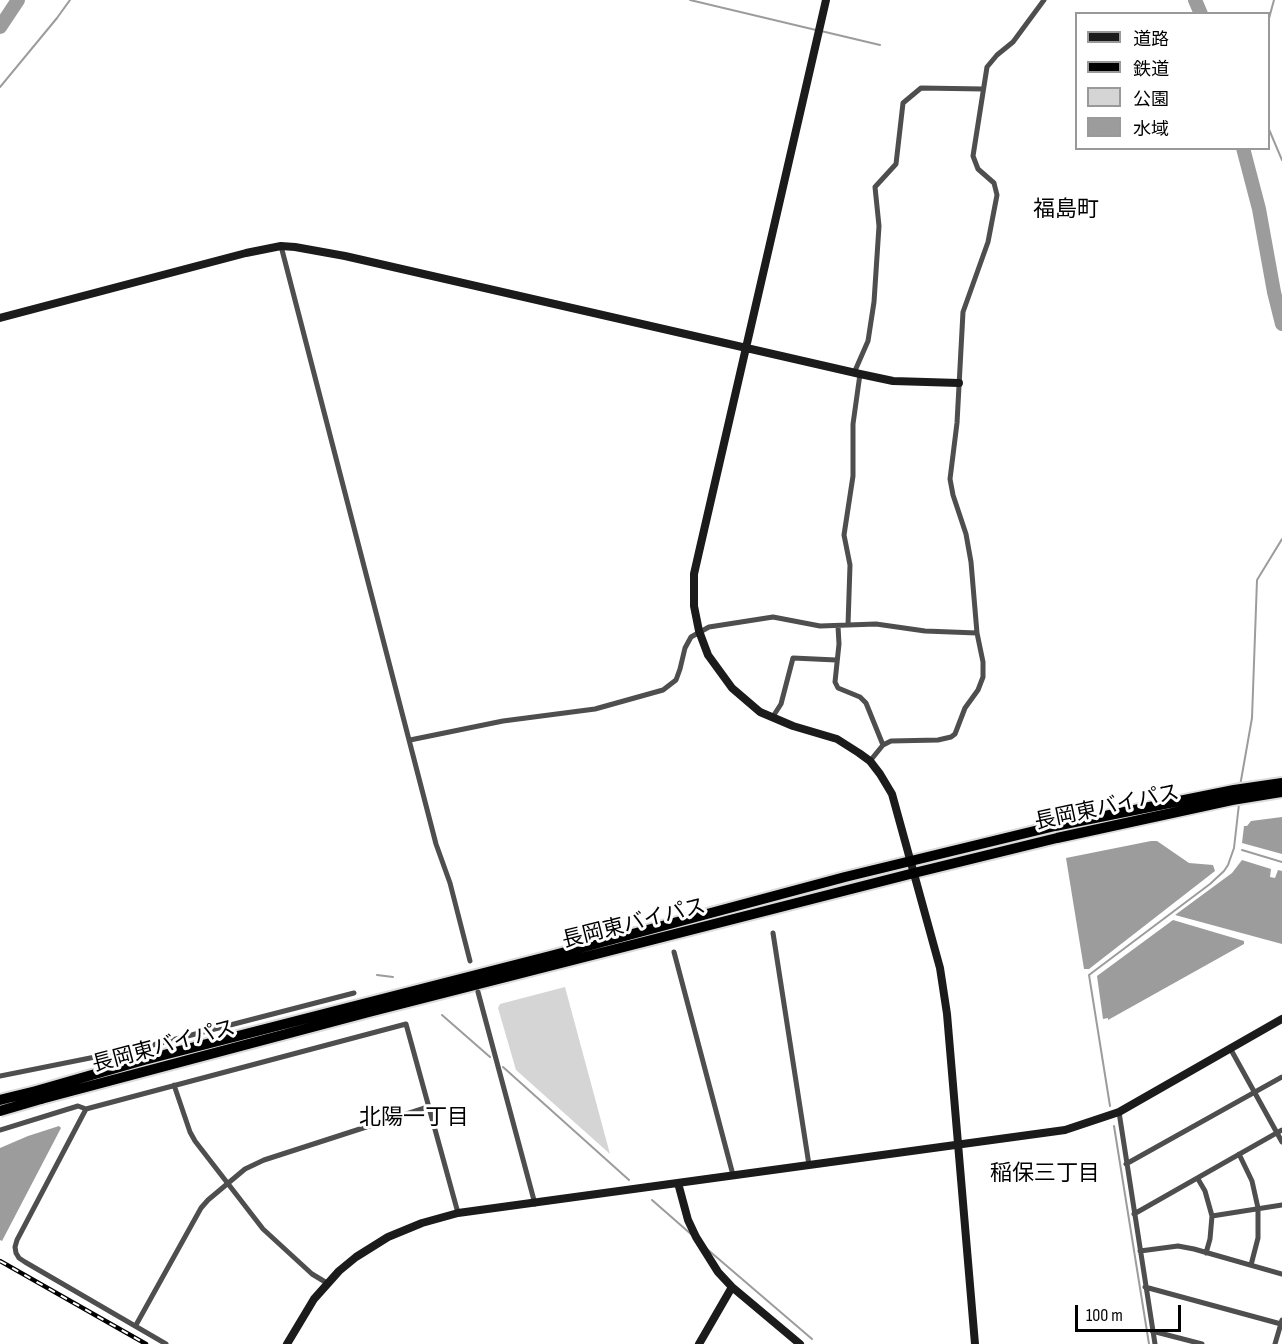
<!DOCTYPE html>
<html>
<head>
<meta charset="utf-8">
<style>
	body { margin:0 }
	#map { position:relative; width:1282px; height:1344px; overflow:hidden; background:#fff; font-family:"Sofia Sans Condensed","Noto Sans JP",sans-serif }
	canvas { display:block }
	.legend { position:absolute; left:1075px; top:12px; width:195px; height:138px; box-sizing:border-box; background:#fff; border:2px solid #999; margin:0; padding:8px 10px; list-style:none; font-size:18px; color:#000 }
	.legend li { display:flex; align-items:center; gap:12px; height:30px }
	.legend b { width:30px; border:2px solid #999 }
	.scale { position:absolute; left:1075px; top:1305px; width:106px; height:27px; box-sizing:border-box; border:3px solid #000; border-top:0; padding-left:8px; font-size:18px; line-height:21px; white-space:nowrap; color:#000; -webkit-text-stroke:4px #fff; paint-order:stroke }
</style>
</head>
<body>
<div id="map">
<canvas width="1282" height="1344"></canvas>
<ul class="legend">
<li><b style="height:8px;background:#1b1b1b"></b>道路</li>
<li><b style="height:8px;background:#000"></b>鉄道</li>
<li><b style="height:16px;background:#d5d5d5"></b>公園</li>
<li><b style="height:16px;background:#9c9c9c"></b>水域</li>
</ul>
<div class="scale">100 m</div>
</div>
<script>
const ctx = document.querySelector('canvas').getContext('2d');
ctx.lineJoin = 'round';
function fill(path, color) {
  ctx.fillStyle = color;
  ctx.fill(path, 'evenodd');
}
function toPath(rows) {
  const path = new Path2D();
  for (const r of rows) {
    path.moveTo(r[0], r[1]);
    for (let i = 2; i < r.length; i += 2) path.lineTo(r[i], r[i + 1]);
  }
  return path;
}
function trace(path, color, width, dash) {
  ctx.strokeStyle = color;
  ctx.lineWidth = width;
  ctx.lineCap = dash ? 'butt' : 'round';
  ctx.setLineDash(dash || []);
  ctx.stroke(path);
}
function write(font, color, halo, rows, align = 'center') {
  ctx.font = font + ' "Sofia Sans Condensed","Noto Sans JP",sans-serif';
  ctx.lineWidth = 6;
  ctx.setLineDash([]);
  ctx.textBaseline = 'middle';
  ctx.strokeStyle = halo;
  ctx.fillStyle = color;
  for (const [text, x, y, turn = 0] of rows) {
    ctx.save();
    ctx.translate(x, y);
    ctx.rotate((+turn || 0) * Math.PI / 180);
    ctx.textAlign = isNaN(turn) ? turn : align;
    if (halo) ctx.strokeText(text, 0, 0);
    ctx.fillText(text, 0, 0);
    ctx.restore();
  }
}
fill(toPath([
	[565,987,610,1154,516,1070,498,1008,500,1004]
]), '#d5d5d5');
fill(toPath([
	[1282,817,1282,854,1242,843,1244,826,1247,826,1251,821],
	[1151,841,1157,841,1189,863,1213,865,1215,871,1089,969,1084,969,1066,858],
	[1242,860,1271,869,1270,877,1275,878,1278,870,1282,871,1282,944,1175,915,1232,873],
	[1173,920,1244,941,1244,944,1108,1020,1108,1018,1103,1019,1097,976],
	[59,1126,61,1128,2,1241,0,1240,0,1148,28,1136]
]), '#9c9c9c');
trace(toPath([
	[690,0,816,30],
	[1268,22,1274,0],
	[821,31,880,45],
	[0,87,57,18,70,0],
	[1268,127,1282,160],
	[1240,786,1252,718,1257,580,1282,539],
	[1242,850,1282,862],
	[377,975,393,977],
	[442,1015,490,1057],
	[503,1067,629,1180],
	[1110,1106,1089,975,1210,884,1224,871,1228,865,1234,848,1239,804],
	[1114,1126,1149,1344],
	[652,1200,692,1235],
	[707,1249,812,1339]
]), '#9c9c9c', 2);
trace(toPath([
	[1195,0,1201,14],
	[0,27,18,0],
	[1243,148,1259,209,1274,292,1282,324]
]), '#9c9c9c', 14);
const highway = toPath([
	[36,1091,144,1060,554,955,845,877,1055,826,1234,790,1282,783],
	[41,1099,369,1012,914,873,1057,838,1232,800,1282,792]
]);
trace(highway, '#dbdbdb', 14);
trace(toPath([
	[281,246,436,844,450,883,470,961],
	[854,373,868,341,874,302,879,226,875,187,896,164,903,103,921,88,983,89],
	[848,625,850,565,844,535,853,476,853,424,860,374],
	[838,626,839,644,835,682,838,688,860,697,866,703,883,745],
	[772,718,781,704,793,658,836,660],
	[410,740,503,721,595,709,663,690,676,680,680,669,685,648,691,637,709,627,773,617,820,626,876,624,925,631,977,633],
	[870,761,883,745,891,741,938,740,951,737,955,734,965,708,978,690,983,677,983,662,977,633,971,562,966,534,953,495,950,479,957,423,963,312,988,242,997,195,994,183,978,169,973,156,987,67,997,55,1013,42,1044,0],
	[773,933,809,1165],
	[674,952,733,1175],
	[478,992,535,1204],
	[1230,1048,1282,1142],
	[0,1076,145,1047,354,993],
	[174,1085,190,1132,195,1141,263,1229,312,1274,327,1283],
	[86,1109,17,1240,15,1247,16,1253,19,1258,25,1262,166,1344],
	[1119,1112,1155,1344],
	[0,1130,78,1106,86,1109,406,1024,458,1213],
	[1239,1154,1252,1181,1258,1208,1258,1238,1251,1265],
	[1126,1164,1282,1077],
	[1198,1179,1205,1191,1212,1216,1210,1239,1206,1253],
	[1134,1214,1282,1130],
	[1212,1216,1282,1205],
	[1140,1251,1178,1246,1194,1249,1282,1274],
	[1145,1287,1281,1324],
	[136,1325,201,1208,208,1200,245,1169,264,1160,428,1107],
	[1152,1331,1202,1344],
	[1275,1344,1282,1320]
]), '#4e4e4e', 5);
trace(toPath([
	[826,0,699,552,694,574,694,606,699,631,708,655,732,688,760,712,793,726,837,739,859,753,870,761,880,774,892,794,940,968,947,1014,975,1344],
	[0,318,246,253,281,246,295,247,345,256,860,374,893,381,959,383],
	[678,1183,688,1220,696,1237,718,1272,732,1287,800,1344],
	[287,1344,314,1299,339,1271,356,1257,388,1237,422,1223,458,1213,1065,1130,1119,1112,1282,1019],
	[699,1344,732,1287]
]), '#1b1b1b', 8);
trace(highway, '#000', 10);
const rail = toPath([
	[0,1261,146,1344]
]);
trace(rail, '#000', 4.5);
trace(rail, '#fff', 2, [7]);
const highwayBridge = toPath([
	[0,1100,36,1091],
	[0,1111,41,1099]
]);
trace(highwayBridge, '#dbdbdb', 14, []);
trace(highwayBridge, '#000', 10);
write('21px', '#000', '#fff', [
	["長岡東バイパス",1107,808,-12],
	["長岡東バイパス",634,924,-14],
	["長岡東バイパス",164,1047,-15]
]);
write('22px', '#000', '#fff', [
	["福島町",1066,210],
	["北陽一丁目",414,1118],
	["稲保三丁目",1045,1174]
]);
</script>
</body>
</html>
